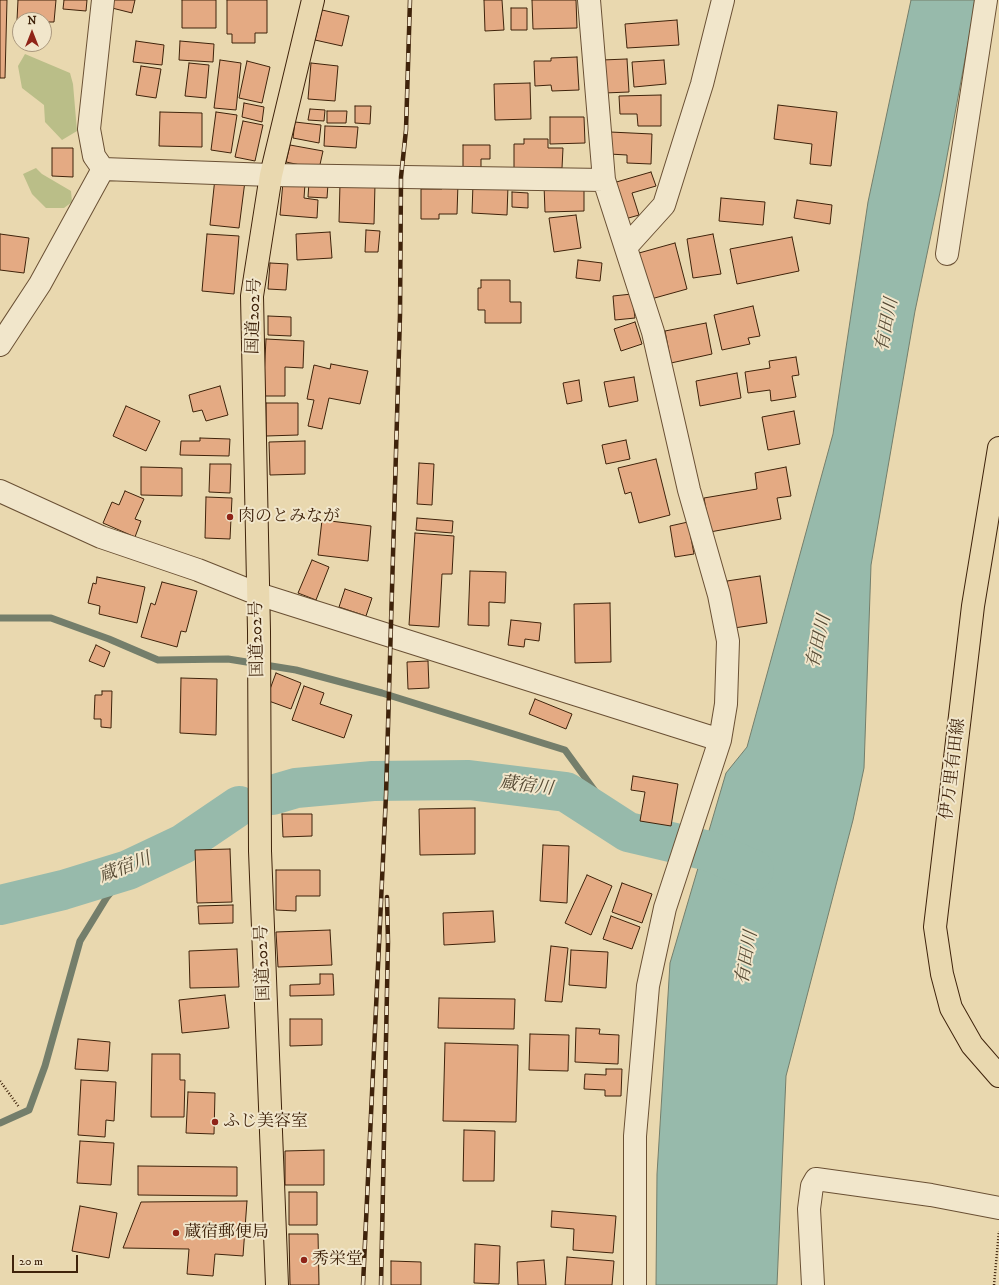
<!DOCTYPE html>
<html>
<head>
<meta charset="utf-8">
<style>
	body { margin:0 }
	#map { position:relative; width:999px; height:1285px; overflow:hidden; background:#e9d8af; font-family:"IM FELL DW Pica",serif }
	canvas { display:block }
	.north { position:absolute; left:12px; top:12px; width:40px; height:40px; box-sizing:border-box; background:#f1e6cb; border:1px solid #aa987e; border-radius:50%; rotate:0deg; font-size:11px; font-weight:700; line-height:16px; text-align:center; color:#3f230b }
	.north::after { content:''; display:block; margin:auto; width:14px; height:18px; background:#8f2418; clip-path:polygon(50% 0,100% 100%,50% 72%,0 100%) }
	.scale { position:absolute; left:12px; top:1255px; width:66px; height:18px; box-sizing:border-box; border:2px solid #3f230b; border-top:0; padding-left:5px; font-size:12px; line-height:14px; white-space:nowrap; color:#3f230b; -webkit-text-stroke:3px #f1e6cb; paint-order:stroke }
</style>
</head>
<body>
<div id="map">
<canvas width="999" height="1285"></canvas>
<div class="north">N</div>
<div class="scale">20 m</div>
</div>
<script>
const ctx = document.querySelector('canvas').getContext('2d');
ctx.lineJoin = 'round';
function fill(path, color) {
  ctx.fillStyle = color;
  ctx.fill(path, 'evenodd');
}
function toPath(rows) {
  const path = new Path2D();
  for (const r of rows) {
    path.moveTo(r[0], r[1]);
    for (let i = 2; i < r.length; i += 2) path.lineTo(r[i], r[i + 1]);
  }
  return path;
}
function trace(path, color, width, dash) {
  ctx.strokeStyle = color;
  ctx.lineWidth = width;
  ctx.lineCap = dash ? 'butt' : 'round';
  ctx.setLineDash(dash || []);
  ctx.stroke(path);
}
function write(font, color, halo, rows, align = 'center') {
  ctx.font = font + ' "IM FELL DW Pica","Noto Serif JP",serif';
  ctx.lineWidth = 4;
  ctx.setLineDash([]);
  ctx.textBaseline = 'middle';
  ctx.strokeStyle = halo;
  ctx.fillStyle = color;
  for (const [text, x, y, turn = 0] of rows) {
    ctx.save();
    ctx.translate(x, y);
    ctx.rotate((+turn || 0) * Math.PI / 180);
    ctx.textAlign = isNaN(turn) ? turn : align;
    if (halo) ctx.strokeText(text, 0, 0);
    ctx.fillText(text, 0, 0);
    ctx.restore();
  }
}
fill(toPath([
	[25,54,70,73,73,84,77,131,62,140,45,122,44,105,22,88,18,66],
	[36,168,42,174,71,191,72,202,64,208,46,208,32,194,23,174]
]), '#babe88');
const water = toPath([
	[911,0,976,0,943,178,915,311,871,565,864,768,853,820,786,1076,777,1285,656,1285,657,1174,670,963,726,773,747,747,833,434,868,202,911,0]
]);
fill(water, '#97baab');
trace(water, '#747e6b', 1);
trace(toPath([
	[0,618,51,618,109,639,158,660,228,659,296,670,382,693,565,750,619,824,707,845,713,841],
	[0,1123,29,1110,45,1066,80,941,107,897,128,870]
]), '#747e6b', 7);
trace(toPath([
	[272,795,296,788,373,781,469,780,566,792,628,832,709,851,754,870],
	[0,905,63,890,128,870,183,844,239,806]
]), '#97baab', 40);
const building = toPath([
	[0,0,7,0,5,78,0,78,0,0],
	[18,0,56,0,54,22,44,22,44,20,17,20,18,0],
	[64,0,87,0,86,11,63,9,64,0],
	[114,0,135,0,132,13,112,8,114,0],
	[182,0,216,0,216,28,182,28,182,0],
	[227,0,267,0,267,33,255,33,255,43,232,43,232,34,227,34,227,0],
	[484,0,502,0,504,30,485,31,484,0],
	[532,0,576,0,577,28,533,29,532,0],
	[511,8,527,8,527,30,511,30,511,8],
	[322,10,349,16,342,46,315,40,322,10],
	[677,20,679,45,627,48,625,24,677,20],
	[136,41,164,45,162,65,133,62,136,41],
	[180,41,214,44,213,62,179,60,180,41],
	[577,57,579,90,552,91,551,85,535,86,534,61,551,61,551,58,577,57],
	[627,59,629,92,604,93,602,60,627,59],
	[220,60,241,63,236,110,214,108,220,60],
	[664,60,666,84,634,87,632,62,664,60],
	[247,61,270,67,262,103,239,98,247,61],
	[189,63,209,65,206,98,185,96,189,63],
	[311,63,338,66,335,101,308,99,311,63],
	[141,66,161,69,156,98,136,95,141,66],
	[530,83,531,119,495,120,494,84,530,83],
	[661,95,661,126,638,126,637,114,620,114,619,96,661,95],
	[244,103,264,107,262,122,242,117,244,103],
	[778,105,837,112,831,166,810,164,812,144,774,139,778,105],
	[355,106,371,106,370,124,355,123,355,106],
	[310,109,325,110,324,121,308,120,310,109],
	[327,111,347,111,346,123,327,123,327,111],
	[160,112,202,113,202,147,159,146,160,112],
	[216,112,237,115,231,153,211,150,216,112],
	[550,117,584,117,585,143,550,144,550,117],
	[243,121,263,125,255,161,235,157,243,121],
	[295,122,321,125,319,143,293,138,295,122],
	[325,126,358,127,356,148,324,146,325,126],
	[610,132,652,134,651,164,627,163,627,155,609,154,610,132],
	[524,139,548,139,548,148,563,148,562,168,514,168,514,144,524,144,524,139],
	[290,145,323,151,319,169,286,162,290,145],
	[463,145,490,145,490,159,481,159,481,170,463,170,463,145],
	[52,148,73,148,73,177,52,176,52,148],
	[651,172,656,186,632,193,639,215,625,219,613,183,651,172],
	[215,178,245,181,239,228,210,225,215,178],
	[283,182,305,184,304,198,318,200,317,218,280,215,283,182],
	[309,182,328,184,327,198,308,197,309,182],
	[442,183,458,183,457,214,439,214,439,219,421,219,421,189,442,189,442,183],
	[340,184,375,184,374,224,339,222,340,184],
	[473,184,508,186,507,215,472,213,473,184],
	[584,184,584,211,545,212,544,185,584,184],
	[512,192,528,193,528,208,512,207,512,192],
	[721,198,765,202,763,225,719,221,721,198],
	[797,200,832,205,830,224,794,218,797,200],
	[576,215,581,248,554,252,549,218,576,215],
	[366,230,380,231,378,252,365,252,366,230],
	[330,232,332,258,297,260,296,234,330,232],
	[0,234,29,238,24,273,0,270,0,234],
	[207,234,239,236,234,294,202,291,207,234],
	[713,234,721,274,693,278,687,239,713,234],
	[792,237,799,271,737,284,730,249,792,237],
	[675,243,687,289,651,299,639,253,675,243],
	[578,260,602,263,600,281,576,278,578,260],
	[270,263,288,264,286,290,268,289,270,263],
	[481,280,510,280,510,302,521,302,521,323,485,323,485,310,478,310,478,288,481,288,481,280],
	[632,294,635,318,615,320,613,296,632,294],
	[753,306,760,336,748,338,750,344,722,350,714,315,753,306],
	[268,316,291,317,291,336,268,335,268,316],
	[635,322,642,344,621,351,614,329,635,322],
	[706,323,712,354,671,363,665,331,706,323],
	[266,339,304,341,303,368,285,367,285,396,263,396,266,339],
	[796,357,799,375,792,376,796,397,771,401,770,390,748,393,745,372,770,368,769,361,796,357],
	[331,364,368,371,360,404,329,398,322,429,308,426,314,400,307,399,314,365,330,369,331,364],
	[737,373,741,398,700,406,696,381,737,373],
	[634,377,638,401,609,407,604,382,634,377],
	[579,380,582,401,567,404,563,383,579,380],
	[220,386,228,415,206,421,202,410,193,412,189,395,220,386],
	[266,403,298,403,298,435,266,436,266,403],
	[126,406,160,421,146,451,113,436,126,406],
	[794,411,800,444,768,450,762,417,794,411],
	[200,438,230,439,229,456,180,455,181,441,200,441,200,438],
	[626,440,630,459,606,464,602,445,626,440],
	[305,441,305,474,270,475,269,442,305,441],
	[656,459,670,515,639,523,631,492,625,494,618,468,656,459],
	[419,463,434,464,432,505,417,504,419,463],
	[210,464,231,464,230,493,209,492,210,464],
	[141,467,182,468,182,496,141,495,141,467],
	[786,467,791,496,777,498,781,519,710,532,704,498,757,489,755,473,786,467],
	[125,491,144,499,135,519,141,521,135,537,103,523,112,502,119,505,125,491],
	[206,497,232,498,230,539,205,538,206,497],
	[417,518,453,521,452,533,416,530,417,518],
	[322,520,371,526,368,561,318,555,322,520],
	[688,522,694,554,675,557,670,526,688,522],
	[415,533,454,536,452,574,442,574,439,627,409,625,415,533],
	[312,560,329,567,316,600,298,593,312,560],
	[470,571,506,572,505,603,489,602,489,626,468,625,470,571],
	[760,576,767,623,734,628,727,581,760,576],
	[97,577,145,587,137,623,99,614,100,606,88,603,93,583,96,584,97,577],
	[162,582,197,591,186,632,181,631,177,647,141,637,151,603,155,605,162,582],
	[345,589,372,598,366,616,339,607,345,589],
	[610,603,611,662,575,663,574,604,610,603],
	[511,620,541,623,539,641,525,639,524,647,508,645,511,620],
	[96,645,110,652,104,667,89,661,96,645],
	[428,661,429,688,408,689,407,662,428,661],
	[276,673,301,683,291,709,266,700,276,673],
	[181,678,217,679,216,735,180,733,181,678],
	[304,686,324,693,320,704,352,715,344,738,292,720,304,686],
	[102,691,112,691,111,728,101,727,101,719,94,719,95,695,102,695,102,691],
	[535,699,572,714,566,729,529,714,535,699],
	[633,776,678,784,671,826,640,821,645,792,631,790,633,776],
	[475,808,475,854,420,855,419,809,475,808],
	[282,814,312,814,312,836,283,837,282,814],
	[543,845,569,846,567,903,540,901,543,845],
	[230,849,232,902,197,903,195,850,230,849],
	[276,870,320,870,320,896,296,896,296,911,276,910,276,870],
	[587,875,612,886,591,935,565,923,587,875],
	[622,883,652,894,642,923,612,912,622,883],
	[233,905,233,923,199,924,198,906,233,905],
	[493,911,495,942,444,945,443,913,493,911],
	[611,916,640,927,632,949,603,939,611,916],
	[330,930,332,965,278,967,276,932,330,930],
	[551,946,568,948,562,1002,545,1001,551,946],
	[237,949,239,987,190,988,189,951,237,949],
	[571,950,608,952,606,988,569,985,571,950],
	[320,974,333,974,334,995,290,996,290,985,320,984,320,974],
	[225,995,229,1028,182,1033,179,1000,225,995],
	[439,998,515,999,514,1029,438,1028,439,998],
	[290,1019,322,1019,322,1045,290,1046,290,1019],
	[576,1028,600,1029,599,1034,619,1035,618,1064,575,1062,576,1028],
	[530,1034,569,1035,568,1071,529,1070,530,1034],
	[78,1039,110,1042,108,1071,75,1069,78,1039],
	[445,1043,518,1045,516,1122,443,1121,445,1043],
	[152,1054,180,1054,180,1080,185,1080,184,1117,151,1117,152,1054],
	[606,1069,622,1069,621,1096,605,1096,605,1090,584,1089,585,1074,606,1075,606,1069],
	[81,1080,116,1082,114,1121,106,1120,105,1137,78,1135,81,1080],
	[188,1092,215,1093,214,1134,186,1133,188,1092],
	[464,1130,495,1131,494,1181,463,1181,464,1130],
	[80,1141,114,1143,111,1185,77,1183,80,1141],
	[324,1150,324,1185,285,1185,285,1151,324,1150],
	[138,1166,237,1167,237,1196,138,1195,138,1166],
	[289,1192,317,1192,317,1225,289,1225,289,1192],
	[247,1201,243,1256,215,1254,213,1276,187,1274,189,1249,123,1248,141,1202,247,1201],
	[80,1206,117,1213,109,1258,72,1251,80,1206],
	[552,1211,616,1216,613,1253,573,1250,574,1229,551,1227,552,1211],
	[289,1234,318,1234,319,1285,290,1285,289,1234],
	[475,1244,500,1246,499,1284,474,1283,475,1244],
	[567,1257,614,1261,612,1285,565,1285,567,1257],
	[544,1260,546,1285,518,1285,517,1262,544,1260],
	[391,1261,421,1262,421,1285,391,1285,391,1261]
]);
fill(building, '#e4aa83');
trace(building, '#3f230b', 1);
const minor = toPath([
	[103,0,89,129,94,156,103,169],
	[589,0,604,180,653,332,689,490,719,595,728,641,726,704,720,740,665,908,648,986,635,1136,635,1285],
	[626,247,664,205,702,84,723,0],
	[947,254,986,0],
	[0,345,40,284,103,169,271,175,604,180],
	[0,491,101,537,198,570,258,594,720,740],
	[813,1285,809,1209,812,1186,816,1179,931,1195,999,1208]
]);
const major = toPath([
	[999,448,973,606,935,927,942,974,951,1008,972,1045,999,1076]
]);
const highway = toPath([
	[277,1285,260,851,259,631,252,296,271,175,313,0]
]);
trace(minor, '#6a5034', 24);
trace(major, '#3f230b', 24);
trace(highway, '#3f230b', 24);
trace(toPath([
	[0,1081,19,1107],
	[994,1285,999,1231]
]), '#3f230b', 2.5, [1, 2]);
trace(minor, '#f1e6cb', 22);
trace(major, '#e9d8af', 22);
trace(highway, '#e9d8af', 22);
const rail = toPath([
	[363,1285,386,795,400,315,401,177,406,130,410,0],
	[381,1285,388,942,387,897]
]);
trace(rail, '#3f230b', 4.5);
trace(rail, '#f1e6cb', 3, [9]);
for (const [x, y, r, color] of [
	[230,517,4,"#8f2418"],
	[215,1122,4,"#8f2418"],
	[176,1233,4,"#8f2418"],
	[304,1260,4,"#8f2418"]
]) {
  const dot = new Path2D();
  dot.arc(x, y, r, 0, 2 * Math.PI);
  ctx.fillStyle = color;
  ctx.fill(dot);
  trace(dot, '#f1e6cb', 1.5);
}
write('17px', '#3f230b', '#f1e6cb', [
	["国道202号",255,316,-88],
	["国道202号",258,639,-91],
	["伊万里有田線",954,769,-83],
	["国道202号",264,963,-92]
]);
write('17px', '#3f230b', '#f1e6cb', [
	["肉のとみなが",238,517],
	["ふじ美容室",223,1122],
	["蔵宿郵便局",184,1233],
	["秀栄堂",312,1260]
], 'left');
write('italic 18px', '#554933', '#f1e6cb', [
	["有田川",888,325,-79],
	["有田川",820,642,-77],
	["蔵宿川",526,787,7],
	["蔵宿川",125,869,-21],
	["有田川",748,958,-80]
]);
</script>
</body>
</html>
